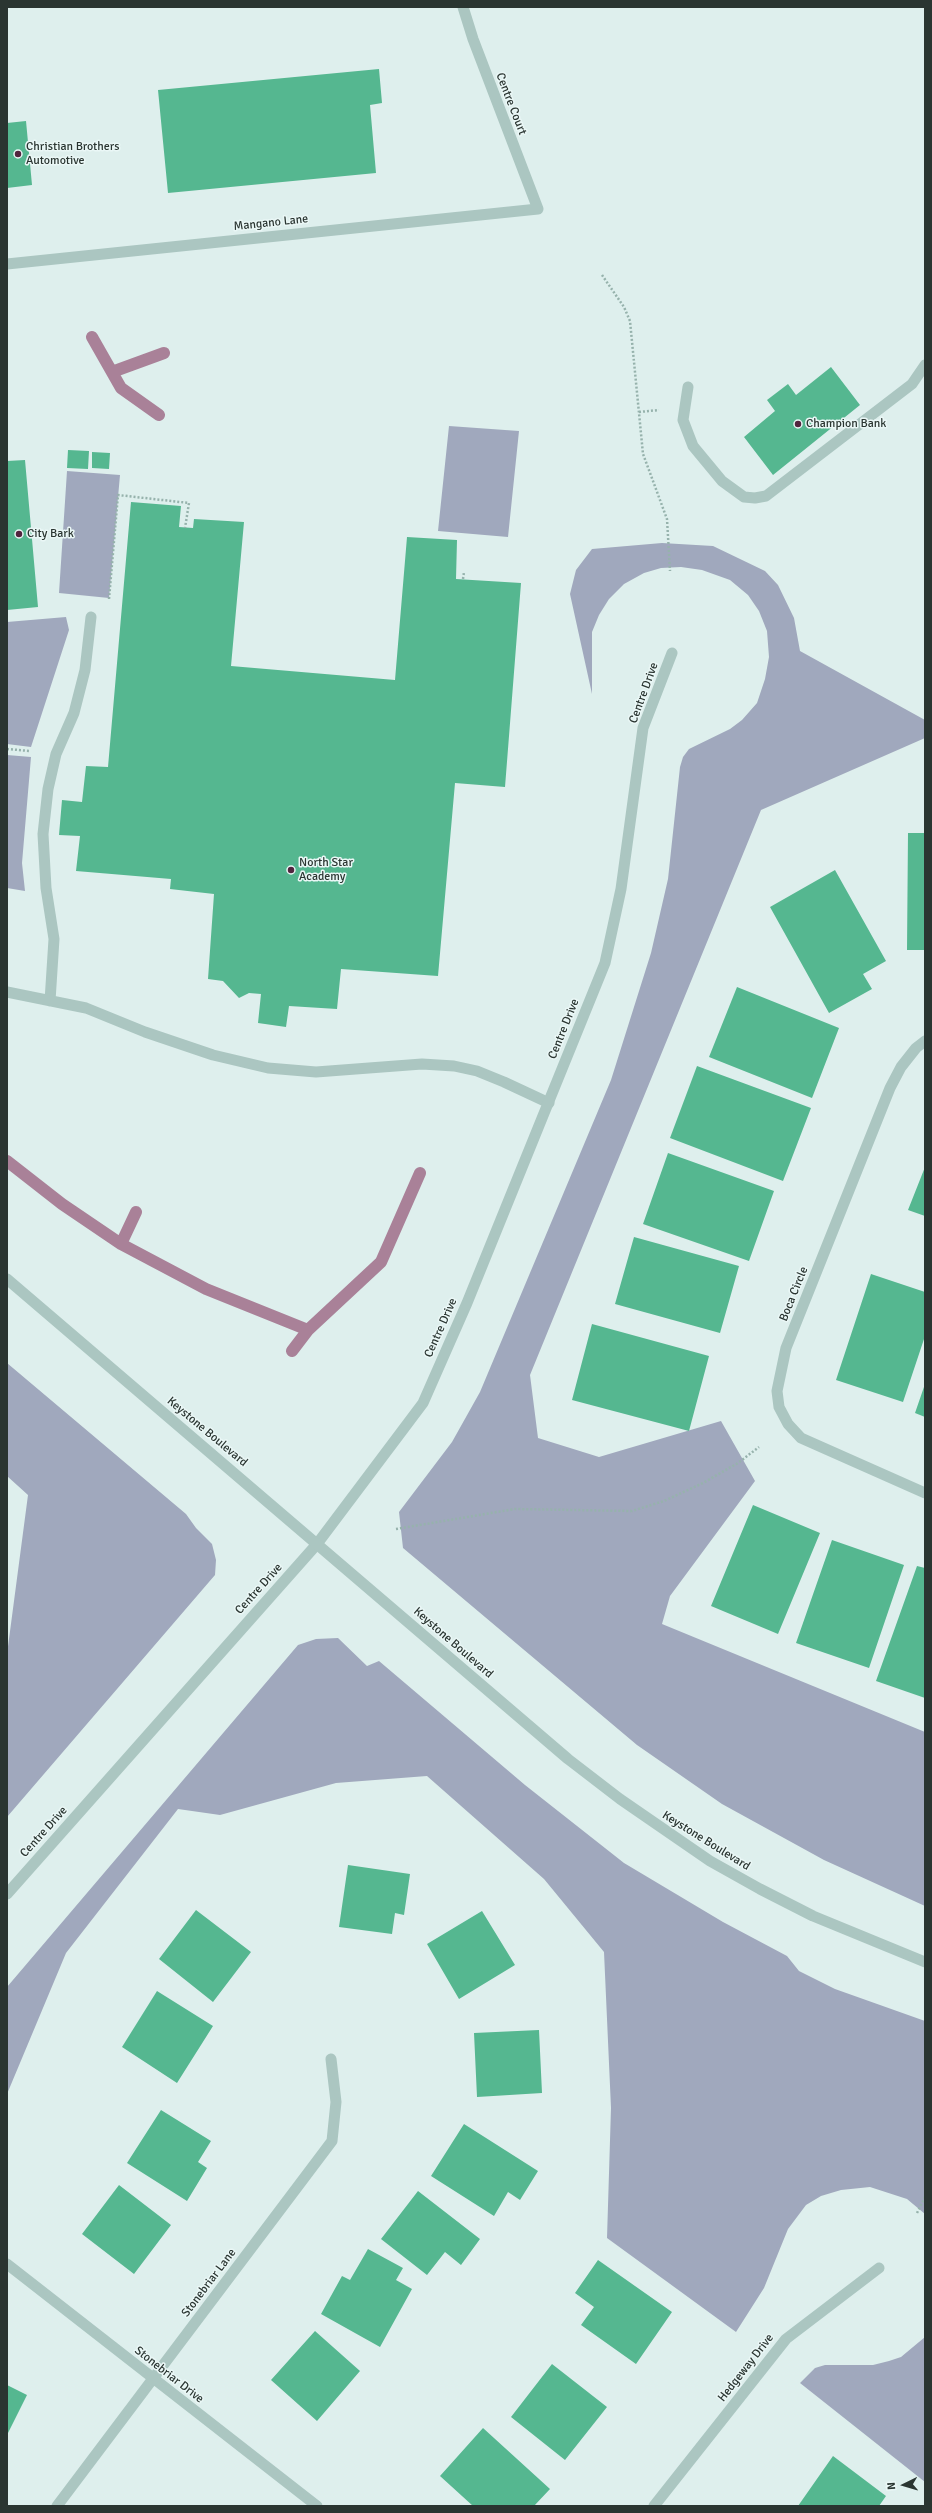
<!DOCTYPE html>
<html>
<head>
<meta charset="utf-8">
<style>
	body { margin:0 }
	#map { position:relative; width:932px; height:2513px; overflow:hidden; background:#deefed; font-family:Signika,sans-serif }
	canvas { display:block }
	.frame { position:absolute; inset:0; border:8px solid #2a3531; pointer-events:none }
	.north { position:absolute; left:884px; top:2465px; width:40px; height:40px; -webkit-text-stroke:3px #eaf7f6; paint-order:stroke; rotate:265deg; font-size:11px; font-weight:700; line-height:16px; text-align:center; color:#2a3531 }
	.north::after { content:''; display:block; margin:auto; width:14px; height:18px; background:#2a3531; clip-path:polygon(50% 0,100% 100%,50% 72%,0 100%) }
</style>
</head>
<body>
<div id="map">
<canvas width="932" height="2513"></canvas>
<div class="frame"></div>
<div class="north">N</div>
</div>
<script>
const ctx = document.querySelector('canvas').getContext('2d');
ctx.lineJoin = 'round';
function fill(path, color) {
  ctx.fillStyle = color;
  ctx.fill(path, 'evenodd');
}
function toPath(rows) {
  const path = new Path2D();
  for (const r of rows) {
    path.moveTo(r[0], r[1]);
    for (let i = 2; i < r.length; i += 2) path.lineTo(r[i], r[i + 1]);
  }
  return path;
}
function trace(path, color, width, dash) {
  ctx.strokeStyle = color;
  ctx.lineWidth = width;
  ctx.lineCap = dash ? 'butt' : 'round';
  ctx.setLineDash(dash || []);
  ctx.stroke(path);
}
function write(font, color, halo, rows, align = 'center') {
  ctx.font = font + ' Signika,sans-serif';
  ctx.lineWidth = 3;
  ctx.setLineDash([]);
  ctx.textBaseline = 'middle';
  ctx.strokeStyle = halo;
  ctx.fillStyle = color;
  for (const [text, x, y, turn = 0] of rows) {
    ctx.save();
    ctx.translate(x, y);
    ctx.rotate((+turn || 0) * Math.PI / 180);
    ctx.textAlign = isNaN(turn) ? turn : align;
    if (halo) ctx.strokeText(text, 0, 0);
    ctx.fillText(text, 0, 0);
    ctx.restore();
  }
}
fill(toPath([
	[449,426,519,431,508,537,438,531],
	[67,471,120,475,109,598,59,593],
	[662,543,713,546,765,571,778,585,794,618,800,651,925,720,925,738,761,810,530,1375,538,1438,599,1457,721,1421,755,1481,670,1596,662,1624,925,1732,925,1906,824,1860,722,1804,637,1745,403,1548,399,1512,452,1442,480,1392,611,1080,651,953,668,879,680,767,683,757,689,749,730,729,742,720,757,703,765,679,769,657,767,631,759,611,748,595,730,580,702,570,681,567,661,568,644,573,624,584,609,599,599,615,592,632,592,694,570,594,576,570,592,549],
	[66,617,69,630,31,747,7,744,7,622],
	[7,755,31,757,22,863,25,891,7,888],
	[7,1363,186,1514,196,1528,212,1544,216,1560,215,1575,7,1817,7,1654,28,1495,7,1476],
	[338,1638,367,1666,379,1661,525,1785,624,1863,723,1922,787,1956,799,1971,835,1989,925,2021,925,2214,907,2199,870,2187,841,2190,821,2196,806,2205,788,2229,764,2288,736,2332,607,2238,611,2108,604,1952,544,1879,427,1776,336,1783,220,1815,178,1809,66,1953,7,2094,7,1987,298,1645,316,1639],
	[925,2337,925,2482,800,2383,815,2368,825,2365,873,2365,889,2361,901,2357]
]), '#a0a8bd');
trace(toPath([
	[92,337,121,388,159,415],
	[112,372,164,353],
	[7,1161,62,1204,121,1244,206,1289,308,1330],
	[121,1244,136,1212],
	[292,1351,308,1330,381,1262,420,1173]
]), '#a98198', 12);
fill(toPath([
	[379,69,382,103,370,105,376,173,168,193,158,90],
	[26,121,32,185,7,188,7,123],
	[831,367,860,405,773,475,744,437,775,411,767,400,788,384,796,395],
	[68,450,89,451,88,469,67,468],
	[92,452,110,453,109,469,92,468],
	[25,460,38,607,7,610,7,461],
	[131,502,181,506,179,527,193,528,194,519,244,522,231,666,395,680,407,537,457,540,456,579,521,583,505,787,455,783,438,976,341,969,337,1009,289,1006,286,1027,258,1023,261,994,249,993,239,998,223,981,208,979,214,894,170,889,171,879,76,871,80,836,59,835,62,800,82,802,86,766,108,767],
	[908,833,925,833,925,950,907,950],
	[835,870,886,961,863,974,872,989,829,1013,770,907],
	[737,987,839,1028,812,1098,709,1057],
	[697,1066,811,1108,783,1181,670,1138],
	[668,1153,774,1191,749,1261,643,1224],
	[925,1167,925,1216,908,1210],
	[634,1237,739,1266,720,1333,615,1304],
	[871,1274,925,1292,925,1336,903,1402,836,1380],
	[592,1324,709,1356,689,1431,572,1400],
	[925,1384,925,1417,915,1413],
	[753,1505,820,1533,778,1634,711,1606],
	[832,1540,904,1565,869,1668,796,1643],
	[917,1566,925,1568,925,1698,876,1681],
	[348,1865,410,1874,404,1915,395,1913,392,1934,339,1927],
	[196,1910,251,1952,213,2002,159,1959],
	[482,1911,515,1965,459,1999,427,1944],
	[157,1991,213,2026,177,2083,122,2047],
	[539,2030,542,2093,477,2097,474,2033],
	[161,2110,211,2141,198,2162,207,2168,187,2201,127,2163],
	[464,2124,538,2171,520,2200,508,2192,494,2216,431,2176],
	[119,2185,171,2225,134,2274,82,2234],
	[418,2191,480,2239,461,2265,445,2252,427,2275,381,2239],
	[368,2249,403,2268,396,2280,412,2289,380,2347,321,2314,342,2276,350,2280],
	[598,2260,672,2312,636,2364,581,2325,594,2307,575,2293],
	[315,2331,360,2371,317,2421,271,2380],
	[552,2364,607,2407,565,2460,511,2417],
	[7,2385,27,2395,7,2435],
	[483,2428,550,2489,534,2506,473,2506,440,2476],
	[833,2456,886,2496,879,2506,798,2506]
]), '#55b790');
trace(toPath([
	[602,275,624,307,630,321,643,454,667,519,670,571],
	[639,412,659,410],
	[463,579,464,572],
	[109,599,118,495,189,503,185,528],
	[7,749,30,751],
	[396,1529,515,1509,632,1511,664,1501,703,1483,738,1463,759,1447],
	[917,2213,925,2197]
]), '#96b2ac', 2.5, [2, 2]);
trace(toPath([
	[688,387,683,420,693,446,722,481,744,497,755,498,766,496,912,384,925,365],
	[7,992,86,1008,145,1032,213,1055,268,1068,316,1072,422,1064,454,1066,477,1071,504,1082,549,1103],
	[50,1001,54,939,46,888,43,834,48,789,56,754,74,713,85,670,91,617]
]), '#abc6c1', 11);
trace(toPath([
	[7,264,538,209,473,39,463,7],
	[925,1041,916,1048,901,1067,890,1088,786,1348,777,1391,779,1407,788,1424,801,1438,925,1493],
	[7,1894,317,1544,423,1403,467,1303,605,963,621,889,643,728,672,653],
	[7,2264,317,2506],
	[57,2506,332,2141,336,2102,331,2059],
	[654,2506,786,2339,879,2268]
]), '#abc6c1', 11);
trace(toPath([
	[7,1279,568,1759,620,1799,710,1861,760,1889,813,1916,925,1962]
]), '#abc6c1', 11);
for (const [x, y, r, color] of [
	[18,154,4,"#51243e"],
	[798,424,4,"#51243e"],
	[19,534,4,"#51243e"],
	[291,870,4,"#51243e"]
]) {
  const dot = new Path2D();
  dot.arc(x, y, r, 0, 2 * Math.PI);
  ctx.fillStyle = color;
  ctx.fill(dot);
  trace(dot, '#eaf7f6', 1.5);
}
write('12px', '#2a3531', '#eaf7f6', [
	["Centre Court",511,104,69],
	["Mangano Lane",271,223,-6],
	["Centre Drive",644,693,-70],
	["Centre Drive",564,1029,-68],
	["Boca Circle",794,1294,-68],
	["Centre Drive",441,1328,-66],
	["Keystone Boulevard",207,1432,40],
	["Centre Drive",259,1589,-48],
	["Keystone Boulevard",453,1643,41],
	["Centre Drive",44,1832,-48],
	["Keystone Boulevard",706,1841,32],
	["Stonebriar Lane",209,2283,-53],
	["Hedgeway Drive",746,2368,-52],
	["Stonebriar Drive",169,2375,38]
]);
write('12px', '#2a3531', '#eaf7f6', [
	["Christian Brothers",26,147],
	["Automotive",26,161],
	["Champion Bank",806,424],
	["City Bark",27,534],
	["North Star",299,863],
	["Academy",299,877]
], 'left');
</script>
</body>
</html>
